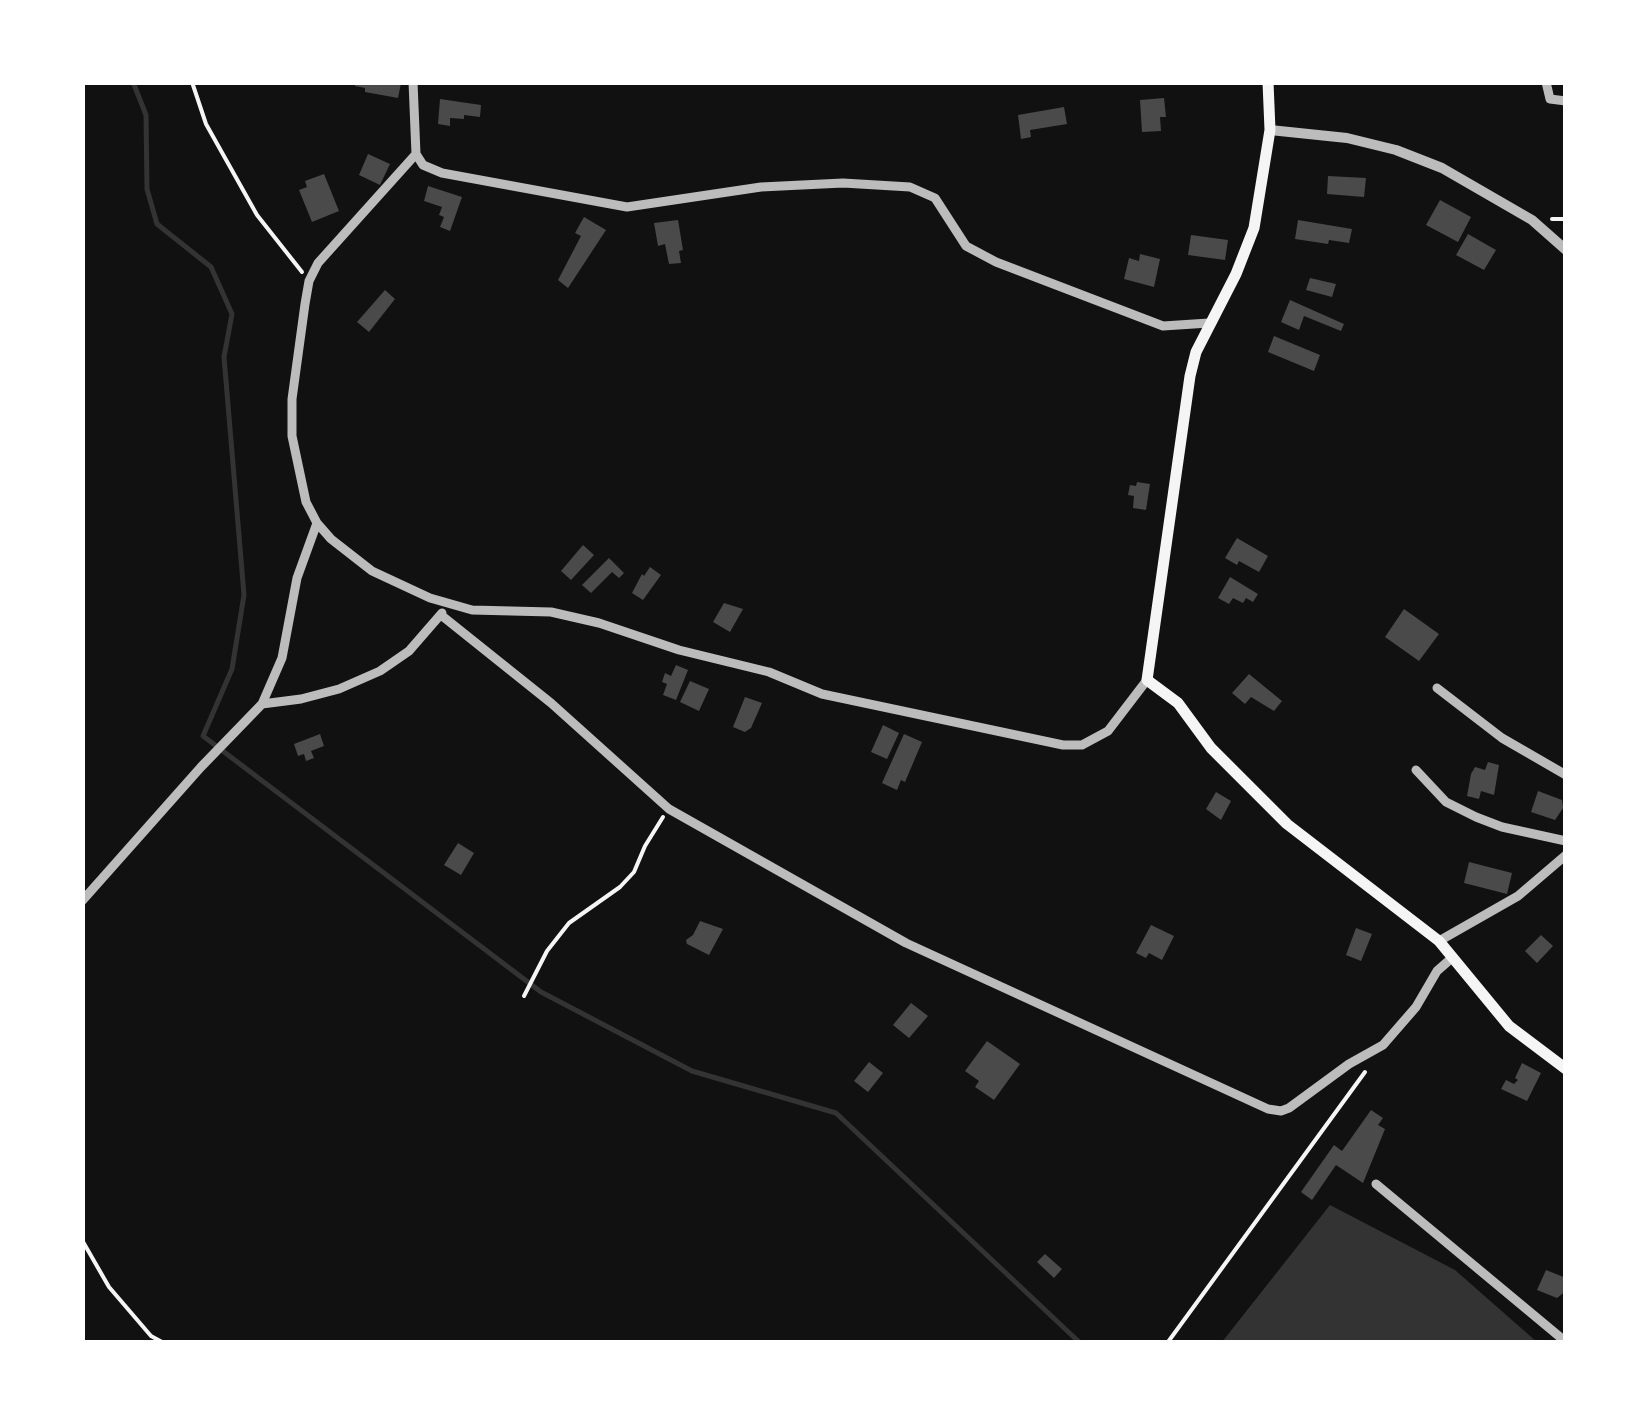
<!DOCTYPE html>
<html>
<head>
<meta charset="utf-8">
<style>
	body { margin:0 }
	#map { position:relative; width:1648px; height:1425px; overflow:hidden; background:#111; font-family:"Alegreya Sans",sans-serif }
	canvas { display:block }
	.frame { position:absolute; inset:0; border:85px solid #fff; pointer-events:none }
</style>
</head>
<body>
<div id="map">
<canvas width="1648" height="1425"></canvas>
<div class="frame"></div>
</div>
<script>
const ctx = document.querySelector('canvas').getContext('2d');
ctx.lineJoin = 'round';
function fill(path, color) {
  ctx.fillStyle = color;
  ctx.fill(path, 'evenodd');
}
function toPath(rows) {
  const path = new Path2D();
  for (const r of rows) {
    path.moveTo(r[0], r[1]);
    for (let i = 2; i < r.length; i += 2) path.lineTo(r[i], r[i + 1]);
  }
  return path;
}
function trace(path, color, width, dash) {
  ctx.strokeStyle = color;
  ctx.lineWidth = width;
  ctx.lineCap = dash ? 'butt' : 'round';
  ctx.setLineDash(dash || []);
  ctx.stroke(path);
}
fill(toPath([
	[1330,1205,1455,1270,1537,1342,1222,1342]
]), '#333');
trace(toPath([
	[133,82,146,115,147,189,157,224,211,267,232,314,224,357,244,595,232,669,203,736,541,992,692,1071,836,1113,1079,1342]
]), '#333', 5);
fill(toPath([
	[355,82,401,83,398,98,365,92,365,88,355,86],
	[1164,98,1166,117,1160,117,1161,131,1142,132,1140,100],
	[440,99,481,105,480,117,464,115,464,119,450,118,450,126,438,124],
	[1064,107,1067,124,1030,130,1031,137,1021,139,1018,115],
	[368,154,390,164,380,185,359,175],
	[324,174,339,211,312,222,299,190,307,187,305,181],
	[1328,176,1366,178,1364,197,1327,194],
	[428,186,462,197,450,231,440,227,444,217,439,215,442,207,424,201],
	[1440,200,1471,217,1458,242,1426,225],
	[584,217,606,230,568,288,558,280,581,236,575,233],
	[678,220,683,250,679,251,681,263,669,264,665,244,658,246,654,223],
	[1298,220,1352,229,1349,243,1329,240,1328,244,1295,239],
	[1468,234,1496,250,1484,270,1456,255],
	[1191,235,1228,240,1225,260,1188,255],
	[1140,254,1160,259,1154,287,1124,279,1129,258,1139,261],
	[1310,278,1336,284,1332,297,1306,290],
	[385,290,395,299,369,332,357,322],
	[1290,300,1344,324,1341,331,1304,316,1299,330,1281,322],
	[1274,336,1320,355,1314,371,1268,352],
	[1137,482,1150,484,1146,510,1133,508,1134,496,1128,495,1130,485,1136,486],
	[1237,538,1268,556,1259,572,1239,561,1237,565,1225,558],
	[583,545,594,555,571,580,561,571],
	[609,558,624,573,619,578,612,572,591,593,582,585],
	[650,567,661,575,643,600,632,593,642,574,644,576],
	[1230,577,1258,594,1253,602,1246,598,1243,603,1233,598,1229,604,1218,598],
	[724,603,743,609,730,632,713,622],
	[1404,609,1439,634,1419,661,1385,637],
	[676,665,688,670,676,700,663,695,667,684,662,682,665,673,671,676],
	[1249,674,1282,701,1274,711,1251,697,1245,704,1232,693],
	[690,681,709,689,699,711,680,702],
	[745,697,762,703,751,728,745,732,733,727],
	[883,725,899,733,887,759,871,752],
	[320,734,324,746,311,751,314,758,306,761,304,754,298,756,294,744],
	[904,734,922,742,905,782,901,780,897,790,882,783],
	[1488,762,1499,765,1494,795,1481,791,1479,799,1467,796,1471,774,1475,767,1485,770],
	[1538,791,1562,800,1563,808,1555,820,1531,812],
	[1216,792,1231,801,1221,820,1206,809],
	[458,843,474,853,461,875,444,865],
	[1469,862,1512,873,1507,894,1464,883],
	[700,921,723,929,709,955,687,944,686,940,693,935],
	[1151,925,1174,936,1162,960,1149,953,1146,958,1136,953],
	[1356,928,1372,934,1361,961,1346,955],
	[1541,935,1553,946,1537,963,1525,951],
	[911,1003,928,1016,909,1038,893,1025],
	[987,1041,1020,1064,994,1100,975,1087,979,1081,965,1071],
	[869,1062,883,1073,868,1092,854,1081],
	[1522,1063,1541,1073,1527,1101,1501,1089,1506,1080,1514,1084,1518,1080,1515,1078],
	[1371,1110,1383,1118,1378,1125,1385,1129,1363,1183,1336,1165,1312,1200,1301,1192,1334,1145,1342,1151],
	[1045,1254,1062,1269,1054,1278,1037,1262],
	[1546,1270,1566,1278,1566,1291,1557,1298,1537,1290]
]), '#4a4a4a');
trace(toPath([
	[192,82,206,124,257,215,302,272],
	[1552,219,1566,219],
	[524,996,547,951,569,923,620,887,634,872,645,846,663,817],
	[82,1240,109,1287,151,1336,162,1342],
	[1168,1342,1365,1072]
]), '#f5f5f5', 4);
trace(toPath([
	[413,82,416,154,423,165,442,173,627,207,761,187,843,183,910,187,935,198,966,246,996,262,1163,326,1209,323],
	[1546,82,1550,99,1566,101],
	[416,154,318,263,309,281,305,304,292,399,292,436,306,502,317,523,331,539,372,571,430,598,472,610,551,612,599,623,679,650,769,672,822,694,1063,745,1082,745,1108,731,1147,680],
	[441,615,551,703,669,809,906,943,1268,1109,1281,1111,1289,1108,1349,1064,1383,1045,1416,1007,1437,971,1453,957],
	[1437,688,1502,738,1566,775],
	[262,704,301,699,339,689,380,671,409,651,442,613],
	[1416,770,1446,802,1476,817,1502,827,1566,841],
	[82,901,201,767,262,704,282,658,297,578,317,523],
	[1439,941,1518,896,1566,855],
	[1376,1184,1566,1342]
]), '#bcbcbc', 9);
trace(toPath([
	[1270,130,1347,138,1396,150,1442,168,1532,220,1566,250]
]), '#bcbcbc', 10);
trace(toPath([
	[1268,82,1270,130,1254,228,1236,274,1196,352,1190,376,1147,680,1178,703,1211,748,1287,824,1439,941,1509,1026,1566,1069]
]), '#f5f5f5', 11);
</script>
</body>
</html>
